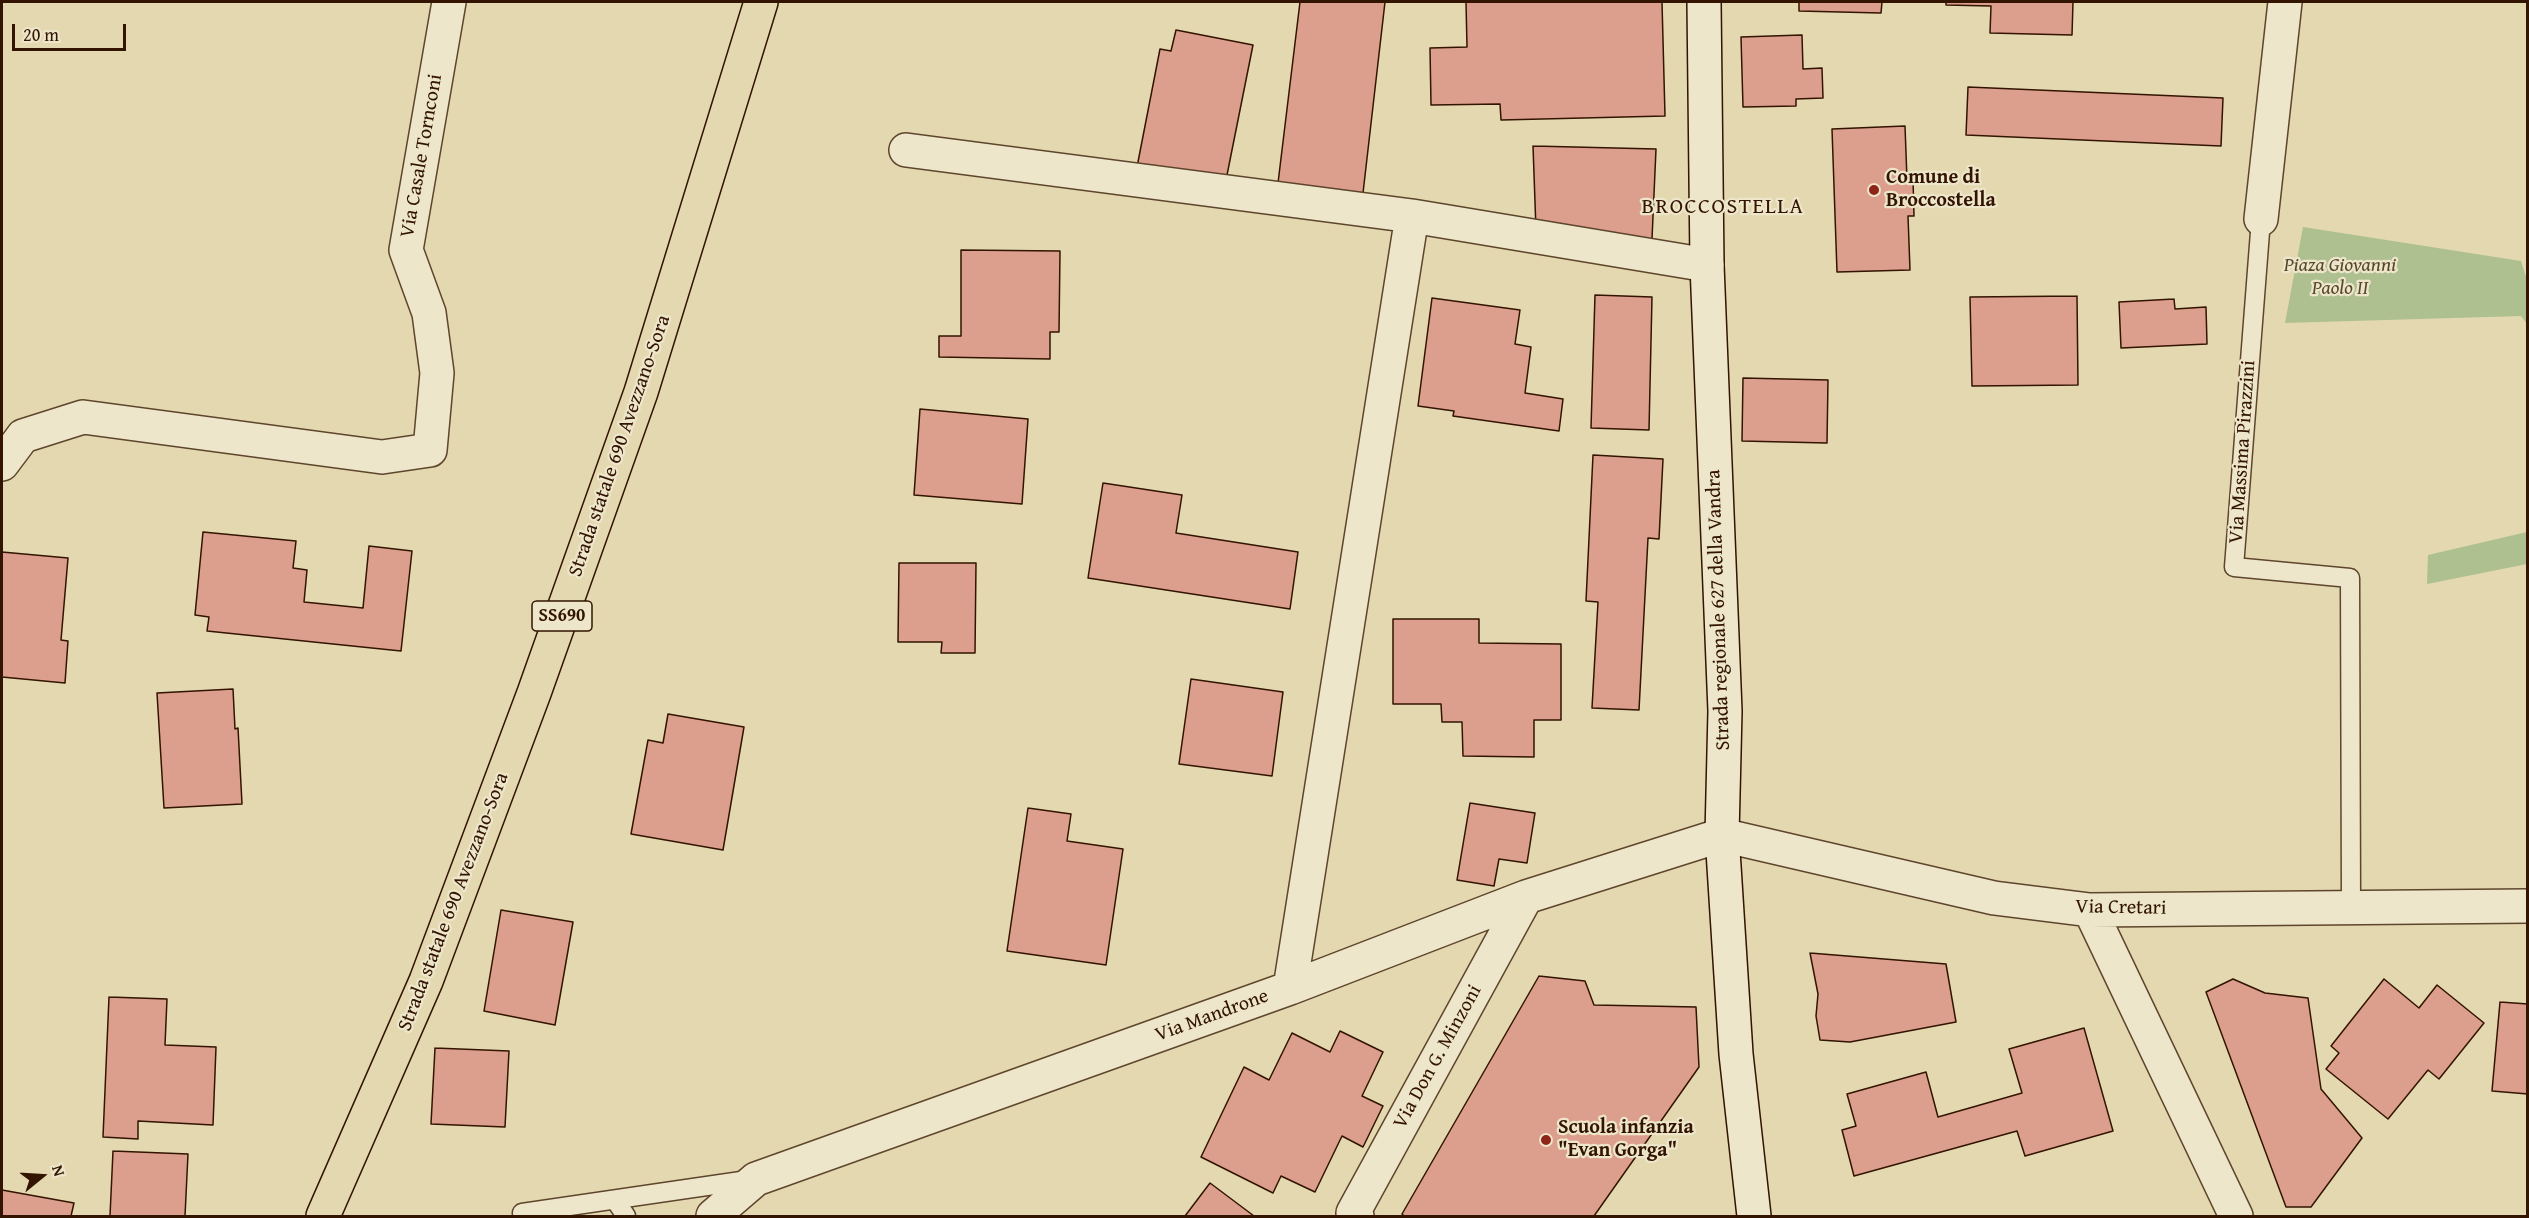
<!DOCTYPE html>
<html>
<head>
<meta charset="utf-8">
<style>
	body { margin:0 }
	#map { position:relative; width:2529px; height:1218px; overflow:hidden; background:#e3d8af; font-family:"Gentium Book Plus",serif }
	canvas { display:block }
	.frame { position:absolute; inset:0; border:3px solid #321400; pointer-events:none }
	.north { position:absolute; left:12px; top:1146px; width:60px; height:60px; -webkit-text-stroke:4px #ede6cb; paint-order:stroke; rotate:72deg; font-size:16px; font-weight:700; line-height:24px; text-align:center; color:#321400 }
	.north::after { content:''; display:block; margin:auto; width:21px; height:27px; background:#321400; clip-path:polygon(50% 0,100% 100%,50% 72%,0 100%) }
	.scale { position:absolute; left:12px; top:24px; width:114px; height:27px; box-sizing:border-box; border:3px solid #321400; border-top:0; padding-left:8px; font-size:18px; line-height:21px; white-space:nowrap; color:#321400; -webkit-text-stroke:4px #ede6cb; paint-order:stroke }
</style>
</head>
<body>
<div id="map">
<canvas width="2529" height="1218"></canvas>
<div class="frame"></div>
<div class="north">N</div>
<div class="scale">20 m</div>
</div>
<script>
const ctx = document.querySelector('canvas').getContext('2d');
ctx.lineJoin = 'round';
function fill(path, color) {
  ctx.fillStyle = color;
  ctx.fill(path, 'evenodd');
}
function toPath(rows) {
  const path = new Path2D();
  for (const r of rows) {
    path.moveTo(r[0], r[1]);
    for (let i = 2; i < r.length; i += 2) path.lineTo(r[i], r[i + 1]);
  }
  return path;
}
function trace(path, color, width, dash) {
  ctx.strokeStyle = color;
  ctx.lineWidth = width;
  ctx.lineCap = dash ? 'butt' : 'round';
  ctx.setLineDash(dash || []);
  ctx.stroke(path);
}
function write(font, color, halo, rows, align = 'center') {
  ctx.font = font + ' "Gentium Book Plus",serif';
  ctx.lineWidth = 4.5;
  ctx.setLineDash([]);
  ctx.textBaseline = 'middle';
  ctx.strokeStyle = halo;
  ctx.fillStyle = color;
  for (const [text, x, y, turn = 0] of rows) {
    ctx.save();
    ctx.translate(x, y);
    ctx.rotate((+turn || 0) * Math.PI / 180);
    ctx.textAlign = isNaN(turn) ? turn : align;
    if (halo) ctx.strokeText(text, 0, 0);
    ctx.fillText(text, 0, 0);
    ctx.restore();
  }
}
fill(toPath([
	[2303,227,2521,261,2527,280,2527,324,2521,316,2285,323],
	[2527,532,2527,564,2427,584,2428,555]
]), '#aec090');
const building = toPath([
	[1300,2,1385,2,1363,193,1278,183,1300,2],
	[1466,2,1662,2,1665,116,1501,120,1500,104,1431,105,1430,48,1467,47,1466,2],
	[1799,2,1882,2,1881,13,1799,11,1799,2],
	[1946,2,2073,2,2072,35,1990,33,1991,6,1946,5,1946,2],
	[1176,30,1253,45,1225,185,1137,167,1160,49,1171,51,1176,30],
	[1802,35,1803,69,1822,68,1823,98,1796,99,1796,106,1743,107,1741,37,1802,35],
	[1968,87,2223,98,2221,146,1966,135,1968,87],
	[1905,126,1907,180,1913,179,1914,216,1908,216,1910,270,1837,272,1832,129,1905,126],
	[1533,146,1656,149,1652,239,1536,230,1533,146],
	[961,250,1060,251,1059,332,1050,332,1050,359,939,357,939,336,961,336,961,250],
	[1595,295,1652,297,1649,430,1591,428,1595,295],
	[2077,296,2078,385,1972,386,1970,297,2077,296],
	[1432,298,1520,310,1515,344,1531,347,1525,393,1563,399,1559,431,1453,416,1454,411,1418,406,1432,298],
	[2174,299,2175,309,2206,307,2207,344,2121,348,2119,302,2174,299],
	[1743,378,1828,380,1827,443,1742,441,1743,378],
	[920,409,1028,419,1022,504,914,495,920,409],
	[1593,455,1663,459,1659,539,1648,538,1639,710,1592,708,1598,602,1586,601,1593,455],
	[1103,483,1182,495,1176,533,1298,552,1290,609,1088,578,1103,483],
	[203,532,296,541,293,568,307,570,304,602,363,608,369,546,412,551,401,651,207,631,209,617,195,615,203,532],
	[2,552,68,558,61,640,68,641,65,683,2,677,2,552],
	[899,563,976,563,975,653,941,653,942,642,898,642,899,563],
	[1393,619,1479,619,1479,643,1561,644,1561,720,1534,720,1534,757,1463,756,1462,722,1442,722,1441,704,1393,704,1393,619],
	[1191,679,1283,692,1272,776,1179,764,1191,679],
	[233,689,235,729,238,728,242,804,164,808,157,693,233,689],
	[668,714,744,727,723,850,631,834,648,740,663,743,668,714],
	[1470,803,1535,813,1527,863,1499,859,1494,886,1457,880,1470,803],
	[1028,808,1071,814,1067,841,1123,849,1106,965,1007,951,1028,808],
	[501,910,573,922,555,1025,484,1011,501,910],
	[1810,953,1946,964,1956,1022,1850,1042,1820,1040,1816,1016,1818,994,1810,953],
	[1539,976,1585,981,1594,1005,1696,1007,1699,1067,1594,1216,1404,1216,1402,1214,1539,976],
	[2233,979,2265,993,2308,998,2321,1089,2362,1138,2311,1207,2286,1207,2206,992,2233,979],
	[2384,979,2419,1008,2437,985,2484,1023,2439,1079,2428,1070,2388,1119,2326,1069,2339,1053,2331,1046,2384,979],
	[109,997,167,999,165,1045,216,1047,213,1125,138,1121,138,1139,103,1137,109,997],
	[2500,1002,2528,1004,2528,1094,2492,1091,2500,1002],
	[2084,1028,2113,1131,2025,1156,2017,1131,1854,1176,1842,1130,1856,1126,1847,1094,1926,1072,1938,1117,2022,1093,2009,1049,2084,1028],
	[1340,1031,1383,1052,1362,1096,1383,1106,1363,1147,1342,1136,1315,1192,1281,1176,1273,1193,1201,1157,1244,1067,1269,1080,1292,1033,1330,1052,1340,1031],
	[435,1048,509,1051,505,1127,431,1124,435,1048],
	[113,1151,188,1154,185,1216,110,1216,113,1151],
	[1210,1183,1254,1216,1185,1216,1210,1183],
	[2,1190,74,1203,71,1216,2,1216,2,1190]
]);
fill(building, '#dd9f8d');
trace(building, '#321400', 1.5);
const lane = toPath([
	[2261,219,2234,567,2350,578,2351,907],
	[615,1200,626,1216],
	[522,1213,748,1180]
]);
const street = toPath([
	[906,150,1412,216,1707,265],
	[2261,219,2285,2],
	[2,464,23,436,83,417,382,457,430,450,437,373,429,313,406,250,449,2],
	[2090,910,2236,1216],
	[1290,988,1412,216],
	[713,1216,756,1179,1290,988,1526,897,1722,835,1994,898,2090,910,2528,906],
	[1357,1216,1353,1213,1526,897]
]);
const secondary = toPath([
	[1704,2,1707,265,1725,711,1722,835,1736,1054,1754,1216]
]);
const highway = toPath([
	[323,1216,426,981,534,693,641,392,761,2]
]);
trace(lane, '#5e452c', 21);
trace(street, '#5e452c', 36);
trace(secondary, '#321400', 36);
trace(highway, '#321400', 36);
trace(lane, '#ede6cb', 18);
trace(street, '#ede6cb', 33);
trace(secondary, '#ede6cb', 33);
trace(highway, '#e3d8af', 33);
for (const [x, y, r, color] of [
	[1874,190,6,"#8f2418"],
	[1546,1140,6,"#8f2418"]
]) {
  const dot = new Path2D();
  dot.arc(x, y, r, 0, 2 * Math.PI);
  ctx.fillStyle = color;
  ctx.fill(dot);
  trace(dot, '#ede6cb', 2);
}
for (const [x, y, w] of [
	[562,616,60]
]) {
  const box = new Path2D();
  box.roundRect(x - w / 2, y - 15, w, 30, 4.5);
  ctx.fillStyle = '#ede6cb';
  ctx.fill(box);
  trace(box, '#321400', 1.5);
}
write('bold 18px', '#321400', null, [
	["SS690",562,616]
]);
write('20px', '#321400', '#ede6cb', [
	["Via Casale Tornconi",422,156,-80],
	["Strada statale 690 Avezzano-Sora",620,446,-71],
	["Via Massima Pirazzini",2243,452,-86],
	["Strada regionale 627 della Vandra",1719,610,-92],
	["Strada statale 690 Avezzano-Sora",454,902,-69],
	["Via Cretari",2121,908,1],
	["Via Mandrone",1212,1016,-20],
	["Via Don G. Minzoni",1438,1057,-61]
]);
write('bold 20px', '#321400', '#ede6cb', [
	["Comune di",1886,178],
	["Broccostella",1886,201],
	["Scuola infanzia",1558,1128],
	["\"Evan Gorga\"",1558,1151]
], 'left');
write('italic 20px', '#57482b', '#ede6cb', [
	["Piaza Giovanni",2340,266],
	["Paolo II",2340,289]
]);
ctx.letterSpacing = '1.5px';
write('22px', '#321400', '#ede6cb', [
	["BROCCOSTELLA",1723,207]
]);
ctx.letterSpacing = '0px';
</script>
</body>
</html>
